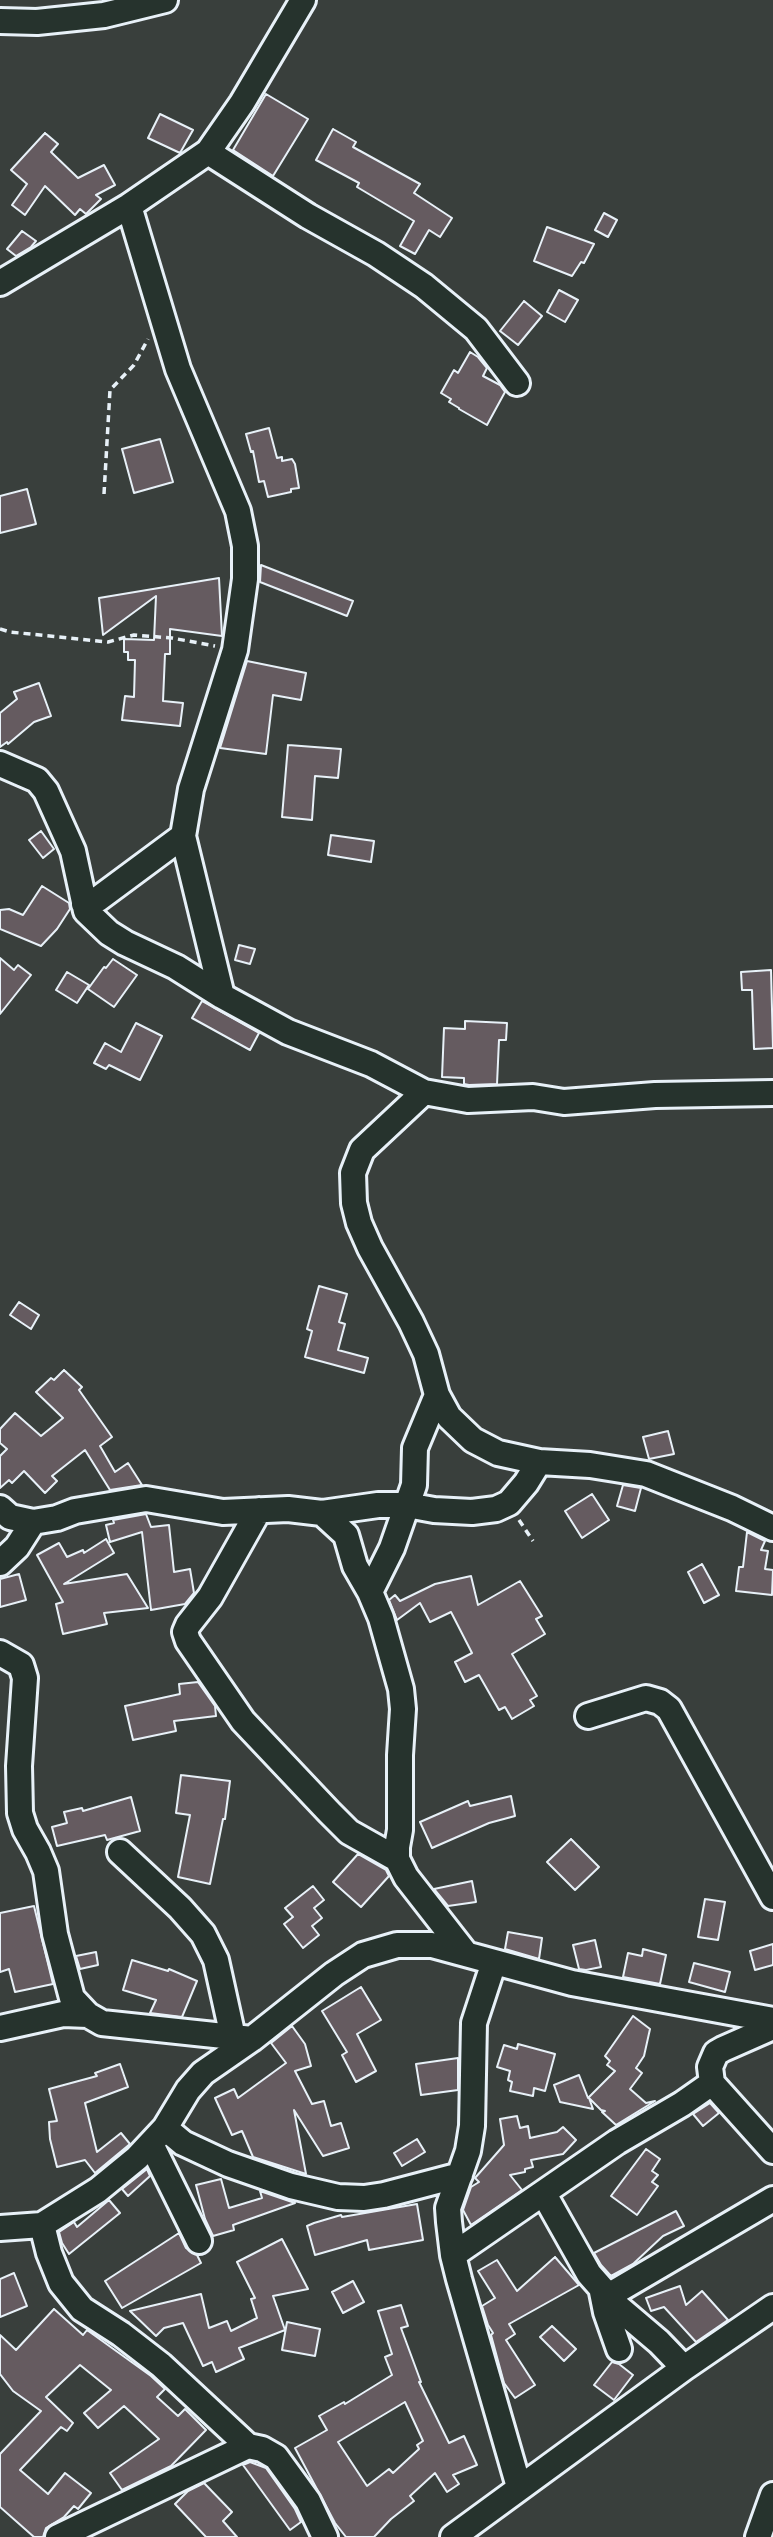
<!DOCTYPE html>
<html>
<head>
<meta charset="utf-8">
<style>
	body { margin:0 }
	canvas { display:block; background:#393f3c }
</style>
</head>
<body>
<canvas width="773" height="2537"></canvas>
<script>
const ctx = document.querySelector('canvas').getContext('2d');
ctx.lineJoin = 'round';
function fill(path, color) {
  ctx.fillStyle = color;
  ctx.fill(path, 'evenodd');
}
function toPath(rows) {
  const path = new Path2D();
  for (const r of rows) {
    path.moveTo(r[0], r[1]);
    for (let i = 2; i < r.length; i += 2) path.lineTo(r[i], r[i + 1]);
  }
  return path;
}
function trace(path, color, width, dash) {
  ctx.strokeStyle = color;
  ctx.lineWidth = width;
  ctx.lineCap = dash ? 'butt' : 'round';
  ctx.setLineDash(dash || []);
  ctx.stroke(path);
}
const building = toPath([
	[266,94,308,119,273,176,233,150,266,94],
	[160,114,193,130,180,153,148,138,160,114],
	[333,129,356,142,353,147,420,184,414,193,452,218,440,237,429,230,415,254,400,246,414,221,357,187,359,183,316,160,333,129],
	[45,133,58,144,51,152,78,178,104,165,115,185,96,195,101,199,86,214,80,209,75,215,45,186,25,215,12,205,27,184,11,170,45,133],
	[604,213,617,220,608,237,595,230,604,213],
	[547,227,594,244,584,263,581,262,572,276,534,261,547,227],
	[22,231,36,241,31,247,16,256,7,249,22,231],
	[559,290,578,300,565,322,547,312,559,290],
	[524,301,542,316,518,345,500,331,524,301],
	[470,352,478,357,487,368,483,376,500,385,505,392,487,425,459,409,459,408,449,402,451,399,441,393,454,370,458,373,470,352],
	[269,428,277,458,282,457,282,461,292,459,295,464,299,488,291,489,291,492,268,497,264,481,259,482,253,451,251,452,246,434,269,428],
	[160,439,173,482,134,493,122,449,160,439],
	[27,489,36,524,0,533,0,496,27,489],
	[261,565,353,601,347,616,260,582,261,565],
	[219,578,222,636,170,629,170,654,165,654,163,701,183,703,180,726,122,720,125,696,134,697,135,660,128,660,128,652,124,652,124,639,154,640,156,596,103,635,99,598,219,578],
	[247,661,306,673,301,700,273,695,266,754,220,748,247,661],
	[39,683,51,716,34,722,8,744,7,742,0,747,0,713,17,699,14,692,39,683],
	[288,745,341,749,338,778,315,776,312,820,282,817,288,745],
	[41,831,54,849,43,858,29,840,41,831],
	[331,835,374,841,371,862,328,855,331,835],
	[42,886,69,903,70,909,57,929,41,946,0,929,0,910,9,909,23,915,42,886],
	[239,945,255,949,250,964,235,960,239,945],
	[0,958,14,970,18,965,31,975,0,1014,0,958],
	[113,959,137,975,114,1007,88,989,104,967,106,968,113,959],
	[771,970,773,1048,754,1049,752,990,742,990,741,972,771,970],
	[67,972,89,985,77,1003,56,990,67,972],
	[202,1001,259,1033,250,1050,192,1018,202,1001],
	[465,1021,507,1023,506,1040,499,1040,497,1084,469,1085,464,1084,464,1078,442,1077,444,1028,465,1029,465,1021],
	[136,1023,162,1036,140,1080,109,1065,106,1069,94,1063,105,1043,121,1052,136,1023],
	[319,1286,347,1294,339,1322,345,1324,338,1350,368,1358,364,1373,305,1357,312,1331,307,1329,319,1286],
	[19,1302,39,1315,31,1329,10,1315,19,1302],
	[64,1370,82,1387,79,1390,112,1437,100,1446,115,1472,128,1463,142,1485,110,1490,85,1450,52,1476,57,1481,45,1493,24,1471,12,1483,9,1480,0,1488,0,1456,7,1449,0,1443,0,1429,15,1413,41,1436,63,1418,36,1392,51,1378,54,1380,64,1370],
	[668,1431,674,1454,649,1459,643,1437,668,1431],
	[623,1485,641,1488,635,1511,617,1506,623,1485],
	[592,1494,609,1520,582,1538,565,1511,592,1494],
	[146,1514,151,1527,169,1525,174,1572,190,1569,194,1593,185,1604,151,1610,142,1532,110,1542,106,1525,114,1523,113,1520,146,1514],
	[747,1532,765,1541,761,1550,768,1551,765,1569,773,1570,772,1595,736,1591,739,1567,743,1567,747,1532],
	[106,1539,114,1553,64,1584,127,1574,148,1608,104,1613,107,1624,63,1634,56,1604,63,1602,37,1555,59,1543,67,1557,83,1550,84,1553,106,1539],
	[702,1564,719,1595,704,1603,688,1572,702,1564],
	[19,1574,26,1600,0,1607,0,1579,19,1574],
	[471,1576,478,1605,520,1581,542,1616,536,1619,545,1634,512,1654,537,1696,530,1700,534,1706,512,1719,505,1707,499,1710,479,1675,465,1682,455,1662,472,1653,451,1612,430,1622,420,1603,397,1620,389,1600,395,1595,400,1601,435,1584,471,1576],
	[198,1682,215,1706,216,1716,174,1721,176,1731,133,1740,125,1706,180,1694,179,1684,198,1682],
	[181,1775,230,1781,225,1819,223,1819,210,1884,178,1877,190,1815,176,1813,181,1775],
	[511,1796,515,1816,489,1823,432,1848,420,1822,468,1801,470,1806,511,1796],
	[131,1797,140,1831,107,1840,105,1835,57,1846,52,1827,67,1823,64,1812,82,1808,83,1811,131,1797],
	[571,1839,599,1867,575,1890,547,1862,571,1839],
	[358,1854,386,1870,389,1876,361,1907,333,1882,358,1854],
	[472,1881,476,1902,448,1906,434,1889,472,1881],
	[313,1886,324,1900,314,1908,322,1918,312,1926,319,1935,303,1948,284,1924,293,1917,285,1908,313,1886],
	[705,1899,725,1902,718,1940,698,1937,705,1899],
	[34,1906,53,1984,15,1992,9,1969,0,1972,0,1913,34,1906],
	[508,1932,542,1938,539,1959,505,1949,508,1932],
	[595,1940,601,1967,586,1970,579,1969,573,1945,595,1940],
	[773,1944,773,1965,755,1970,750,1951,773,1944],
	[643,1949,666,1955,660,1984,623,1977,628,1953,642,1956,643,1949],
	[96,1952,98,1965,80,1969,76,1956,96,1952],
	[132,1960,168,1971,169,1969,197,1981,182,2017,150,2013,156,2000,123,1990,132,1960],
	[694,1963,730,1972,725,1992,689,1982,694,1963],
	[361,1987,381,2020,357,2034,376,2071,356,2082,342,2055,347,2052,322,2011,361,1987],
	[633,2016,650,2029,644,2056,636,2068,642,2073,630,2089,646,2103,655,2101,616,2125,602,2112,605,2111,601,2110,589,2098,593,2109,560,2102,554,2085,579,2075,588,2098,615,2071,607,2065,610,2061,605,2056,633,2016],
	[292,2026,305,2044,311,2066,295,2071,312,2104,324,2101,331,2126,341,2123,349,2148,323,2156,294,2110,306,2174,253,2157,242,2131,232,2135,215,2098,234,2089,238,2098,286,2063,271,2043,292,2026],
	[518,2044,555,2054,545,2091,534,2088,533,2096,510,2091,512,2082,508,2080,510,2071,497,2067,504,2045,517,2049,518,2044],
	[458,2058,458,2090,421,2095,416,2064,458,2058],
	[120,2064,128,2087,85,2103,97,2152,121,2133,130,2144,95,2173,85,2160,57,2167,50,2139,49,2122,57,2121,49,2089,97,2076,95,2073,120,2064],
	[710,2103,719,2113,703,2126,693,2114,710,2103],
	[517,2116,520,2128,528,2126,530,2138,557,2132,563,2127,576,2140,563,2154,531,2160,533,2167,525,2169,525,2172,510,2175,522,2190,471,2225,463,2210,471,2187,479,2182,475,2178,504,2145,500,2119,517,2116],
	[417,2139,425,2152,402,2166,394,2153,417,2139],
	[646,2149,660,2159,652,2171,658,2175,652,2182,658,2186,637,2215,611,2196,646,2149],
	[147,2169,150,2176,128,2196,122,2189,147,2169],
	[221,2179,229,2208,262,2198,260,2191,295,2203,233,2225,234,2230,213,2236,205,2219,196,2185,221,2179],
	[109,2200,120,2213,69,2254,62,2243,59,2232,74,2222,77,2227,109,2200],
	[417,2204,423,2240,369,2250,367,2240,315,2255,307,2226,314,2223,341,2215,342,2217,417,2204],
	[676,2211,684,2226,663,2236,633,2264,611,2276,601,2265,594,2253,676,2211],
	[179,2233,186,2248,197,2255,201,2263,122,2308,105,2281,179,2233],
	[282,2239,308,2289,273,2296,285,2330,239,2348,244,2359,216,2372,212,2362,203,2366,183,2323,164,2328,156,2336,130,2311,201,2294,209,2328,227,2321,231,2331,257,2318,251,2299,255,2298,237,2262,282,2239],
	[555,2257,579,2285,509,2324,515,2334,506,2340,535,2385,515,2398,504,2383,491,2335,493,2333,488,2325,482,2306,495,2298,478,2271,497,2260,517,2291,555,2257],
	[14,2273,27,2306,0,2317,0,2279,14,2273],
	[353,2281,364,2302,343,2313,332,2292,353,2281],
	[680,2286,686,2305,702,2291,728,2320,696,2342,664,2307,651,2311,646,2298,680,2286],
	[401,2305,408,2326,401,2328,421,2382,419,2382,449,2443,464,2436,477,2465,453,2475,459,2484,447,2492,435,2473,410,2496,414,2501,391,2519,374,2537,346,2537,335,2523,295,2448,327,2430,319,2416,344,2402,345,2404,392,2375,385,2357,392,2354,378,2311,401,2305],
	[405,2402,423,2441,417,2445,419,2449,393,2473,389,2469,367,2486,338,2442,405,2402],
	[54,2309,83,2335,87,2330,151,2376,165,2389,157,2397,178,2416,185,2409,206,2430,171,2466,122,2490,110,2473,159,2439,124,2406,98,2428,84,2413,111,2390,80,2365,46,2397,73,2423,67,2431,61,2427,20,2470,48,2494,65,2473,91,2493,78,2509,74,2506,64,2517,46,2528,43,2537,34,2537,0,2507,0,2454,41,2411,13,2391,0,2374,0,2335,16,2350,54,2309],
	[287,2322,320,2329,315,2356,282,2350,287,2322],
	[552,2326,576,2349,564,2361,540,2337,552,2326],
	[612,2362,619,2364,633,2375,614,2400,594,2385,612,2362],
	[250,2462,266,2468,295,2509,301,2522,290,2530,243,2465,250,2462],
	[204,2483,232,2512,223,2521,237,2537,206,2537,175,2504,188,2491,204,2483]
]);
fill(building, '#655b60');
trace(building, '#e8f1f8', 2);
const minor = toPath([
	[0,21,37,22,104,15,165,0],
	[208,152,308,216,376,254,424,286,476,329,517,383],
	[129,206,178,369,238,511,245,546,245,579,235,650,191,789,183,836,222,996],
	[0,283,129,206,208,152,242,103,303,0],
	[0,764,37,780,46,791,73,851,86,911,109,933,125,943,176,967,222,996,288,1032,371,1064,424,1092,468,1100,533,1097,564,1102,655,1095,773,1093],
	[84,904,98,899,183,836],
	[424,1092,362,1150,353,1173,354,1203,359,1223,370,1248,411,1322,426,1354,437,1395,449,1417,473,1440,498,1453,539,1462,590,1465,646,1474,732,1508,773,1528],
	[0,1508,10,1517,33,1522,57,1518,75,1511,146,1499,223,1512,288,1509,322,1513,378,1505,407,1505,434,1510,472,1512,496,1509,509,1503,526,1483,539,1462],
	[259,1510,210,1597,188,1625,185,1632,188,1641,243,1721,329,1812,349,1832,397,1859],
	[322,1513,346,1535,355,1566,370,1592,381,1618,401,1689,403,1709,400,1755,400,1830,397,1847,397,1859,406,1877,466,1954],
	[0,1563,17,1547,33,1522],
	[370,1592,392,1548,414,1485,415,1448,437,1395],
	[0,1653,21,1665,25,1678,19,1766,20,1813,25,1829,38,1852,46,1871,55,1934,72,1998,88,2015,102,2023,252,2039],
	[588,1716,646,1698,660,1702,669,1709,773,1897],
	[120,1852,180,1908,203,1934,216,1960,233,2037],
	[494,1962,474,2023,472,2126,468,2151,448,2208,449,2222,453,2255,459,2279,519,2487],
	[773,2027,723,2049,716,2053,710,2067,712,2083,773,2151],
	[0,2028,63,2014,88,2015],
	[165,2128,183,2143,228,2164,291,2186,338,2197,364,2198,384,2195,460,2175],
	[151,2144,199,2241],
	[544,2194,589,2274,619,2308,659,2342,684,2368],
	[42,2225,49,2253,61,2283,82,2309,121,2334,161,2365,248,2446,262,2449,276,2457,308,2501,325,2537],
	[0,2228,42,2225,98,2190,137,2158,165,2128,188,2090,203,2073,252,2039,334,1974,363,1955,397,1945,432,1945,572,1983,773,2020],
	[453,2255,617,2142,682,2104,712,2083],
	[602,2292,606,2312,619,2349],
	[608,2296,773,2199],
	[58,2537,248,2446],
	[453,2537,684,2368,773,2307],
	[758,2537,773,2495]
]);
trace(minor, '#e8f1f8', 30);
trace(toPath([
	[104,494,110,390,134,365,148,339],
	[0,629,10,632,108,642,134,635,172,638,215,646],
	[519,1520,533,1541]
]), '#e8f1f8', 3.5, [7, 5]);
trace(minor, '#26332d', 24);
</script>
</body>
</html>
